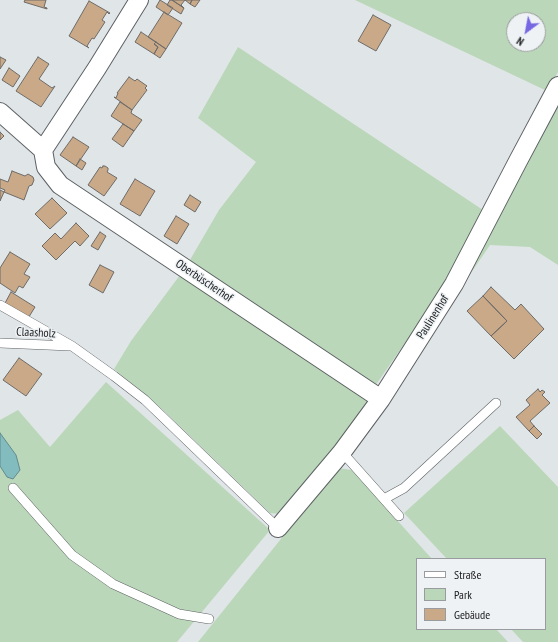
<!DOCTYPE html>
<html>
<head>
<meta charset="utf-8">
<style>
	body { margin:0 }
	#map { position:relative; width:558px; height:642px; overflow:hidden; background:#e0e5e8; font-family:"PT Sans Narrow",sans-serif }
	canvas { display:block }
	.legend { position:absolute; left:416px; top:558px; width:130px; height:72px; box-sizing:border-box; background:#eef2f5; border:1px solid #999c9e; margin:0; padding:5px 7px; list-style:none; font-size:12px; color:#191a1b }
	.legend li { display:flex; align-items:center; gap:8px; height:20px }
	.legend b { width:20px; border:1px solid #999c9e }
	.north { position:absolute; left:506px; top:12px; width:40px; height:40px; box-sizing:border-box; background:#eef2f5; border:1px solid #999c9e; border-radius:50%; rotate:212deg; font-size:11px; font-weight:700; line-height:16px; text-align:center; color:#191a1b }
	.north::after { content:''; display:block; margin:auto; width:14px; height:18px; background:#7668e3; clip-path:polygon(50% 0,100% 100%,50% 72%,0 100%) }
</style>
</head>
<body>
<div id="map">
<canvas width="558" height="642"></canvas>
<ul class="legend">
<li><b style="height:5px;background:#fff"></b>Straße</li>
<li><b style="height:11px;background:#bbd7b9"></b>Park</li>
<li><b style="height:11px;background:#c9a987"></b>Gebäude</li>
</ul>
<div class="north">N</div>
</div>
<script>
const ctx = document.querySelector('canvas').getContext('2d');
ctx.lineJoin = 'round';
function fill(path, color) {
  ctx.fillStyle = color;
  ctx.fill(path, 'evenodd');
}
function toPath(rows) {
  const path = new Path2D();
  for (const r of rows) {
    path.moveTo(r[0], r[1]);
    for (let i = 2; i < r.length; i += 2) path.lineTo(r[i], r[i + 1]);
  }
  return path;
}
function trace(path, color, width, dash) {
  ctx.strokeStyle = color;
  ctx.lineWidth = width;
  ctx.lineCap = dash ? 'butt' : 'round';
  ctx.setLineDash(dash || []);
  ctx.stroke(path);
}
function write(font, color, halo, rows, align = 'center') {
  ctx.font = font + ' "PT Sans Narrow",sans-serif';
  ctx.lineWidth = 3;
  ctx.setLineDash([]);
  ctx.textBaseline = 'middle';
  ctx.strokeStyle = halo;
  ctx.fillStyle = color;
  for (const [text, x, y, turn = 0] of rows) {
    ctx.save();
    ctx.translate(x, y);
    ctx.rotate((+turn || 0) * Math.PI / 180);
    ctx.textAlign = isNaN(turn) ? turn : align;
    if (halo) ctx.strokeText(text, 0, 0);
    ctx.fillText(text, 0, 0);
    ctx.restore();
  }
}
fill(toPath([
	[355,0,558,0,558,72,547,91],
	[514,20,538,20,538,44,514,44],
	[238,47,486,212,439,294,375,386,187,265,219,210,256,162,198,118],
	[558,103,558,265,530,247,490,245,437,323],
	[183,271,378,399,287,510,278,514,270,513,162,409,114,369,131,341],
	[106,382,270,530,177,642,0,642,0,420,18,410,50,447],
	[500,426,558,487,558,642,523,642,511,629,545,629,545,559,447,559,404,513],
	[338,468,352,470,432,559,417,559,417,629,496,629,508,642,198,642]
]), '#bbd7b9');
const water = toPath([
	[0,433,16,455,20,470,13,479,7,477,0,466,0,433]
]);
fill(water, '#82bcbe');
trace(water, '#628b8d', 1);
const building = toPath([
	[25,0,46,0,44,7,47,8,47,9,24,2,25,0],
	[160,0,173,8,168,15,156,7,160,0],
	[170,0,172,0,184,8,181,14,167,5,170,0],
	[172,0,192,0,190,4,185,0,181,5,184,8,172,0],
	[192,0,200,0,195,7,190,4,192,0],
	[89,1,110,13,109,14,107,12,102,20,105,22,94,39,92,38,87,46,89,48,69,36,89,1],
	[164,12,182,23,166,49,148,37,164,12],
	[373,15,391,25,376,51,358,41,373,15],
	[141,32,156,42,154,44,158,47,154,54,135,42,141,32],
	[156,42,166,49,160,58,154,54,158,47,154,44,156,42],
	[0,57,6,60,0,69,0,57],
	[38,57,49,64,39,79,52,88,55,86,41,107,16,91,38,57],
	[9,68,20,76,13,87,2,80,9,68],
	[129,77,135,81,137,79,147,86,145,88,147,90,132,110,114,97,116,98,118,93,117,93,129,77],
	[120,102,132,110,131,113,142,120,134,131,111,116,120,102],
	[123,124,134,131,123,147,112,139,123,124],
	[0,132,4,136,0,140,0,132],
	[73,137,89,147,76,166,60,155,73,137],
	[80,159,86,163,82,170,76,166,80,159],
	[103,166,105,166,108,168,108,170,107,172,117,178,104,196,88,185,100,167,102,168,103,166],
	[12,171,25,176,28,174,33,177,34,180,32,185,29,186,24,200,4,192,5,190,0,188,0,179,8,182,12,171],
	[135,179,155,191,140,216,120,204,135,179],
	[0,190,4,192,0,201,0,190],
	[190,195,201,202,195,212,184,205,190,195],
	[52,198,67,213,50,229,35,214,52,198],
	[176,216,189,224,177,244,164,236,176,216],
	[76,223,89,236,80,246,75,241,56,260,42,246,55,233,61,239,76,223],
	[100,232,106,236,98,250,91,246,100,232],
	[10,252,30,264,24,274,30,277,23,288,19,286,15,293,0,283,0,268,10,252],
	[100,265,114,272,103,293,89,285,100,265],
	[491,287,515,310,521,304,544,329,514,359,491,336,507,321,483,296,491,287],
	[11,292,35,307,27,320,4,305,11,292],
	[483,296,507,321,491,336,467,311,483,296],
	[19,358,42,374,26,396,3,380,19,358],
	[538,389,540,392,542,390,545,392,542,395,550,403,530,421,534,426,529,431,516,417,530,405,526,400,538,389],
	[534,426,542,434,537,439,529,431,534,426]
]);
fill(building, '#c9a987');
trace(building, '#6e6b68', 1);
const lane = toPath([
	[0,305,72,346,114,376,145,400,278,528],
	[0,343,70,346],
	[342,452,399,516],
	[13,488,72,555,113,584,179,614,209,619],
	[384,499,404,488,496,403]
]);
const street = toPath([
	[0,112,43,150,46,167,60,185,381,399],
	[43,150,97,68,139,0],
	[278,528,342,452,381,399,454,284,518,161,558,86]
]);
trace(lane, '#5d6164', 10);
trace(street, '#5d6164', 20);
trace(lane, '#fff', 9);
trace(street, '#fff', 18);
write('12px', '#191a1b', '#eef2f5', [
	["Oberbüscherhof",204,281,34],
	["Paulinenhof",433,317,-58],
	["Claasholz",36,333,3]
]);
</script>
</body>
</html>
